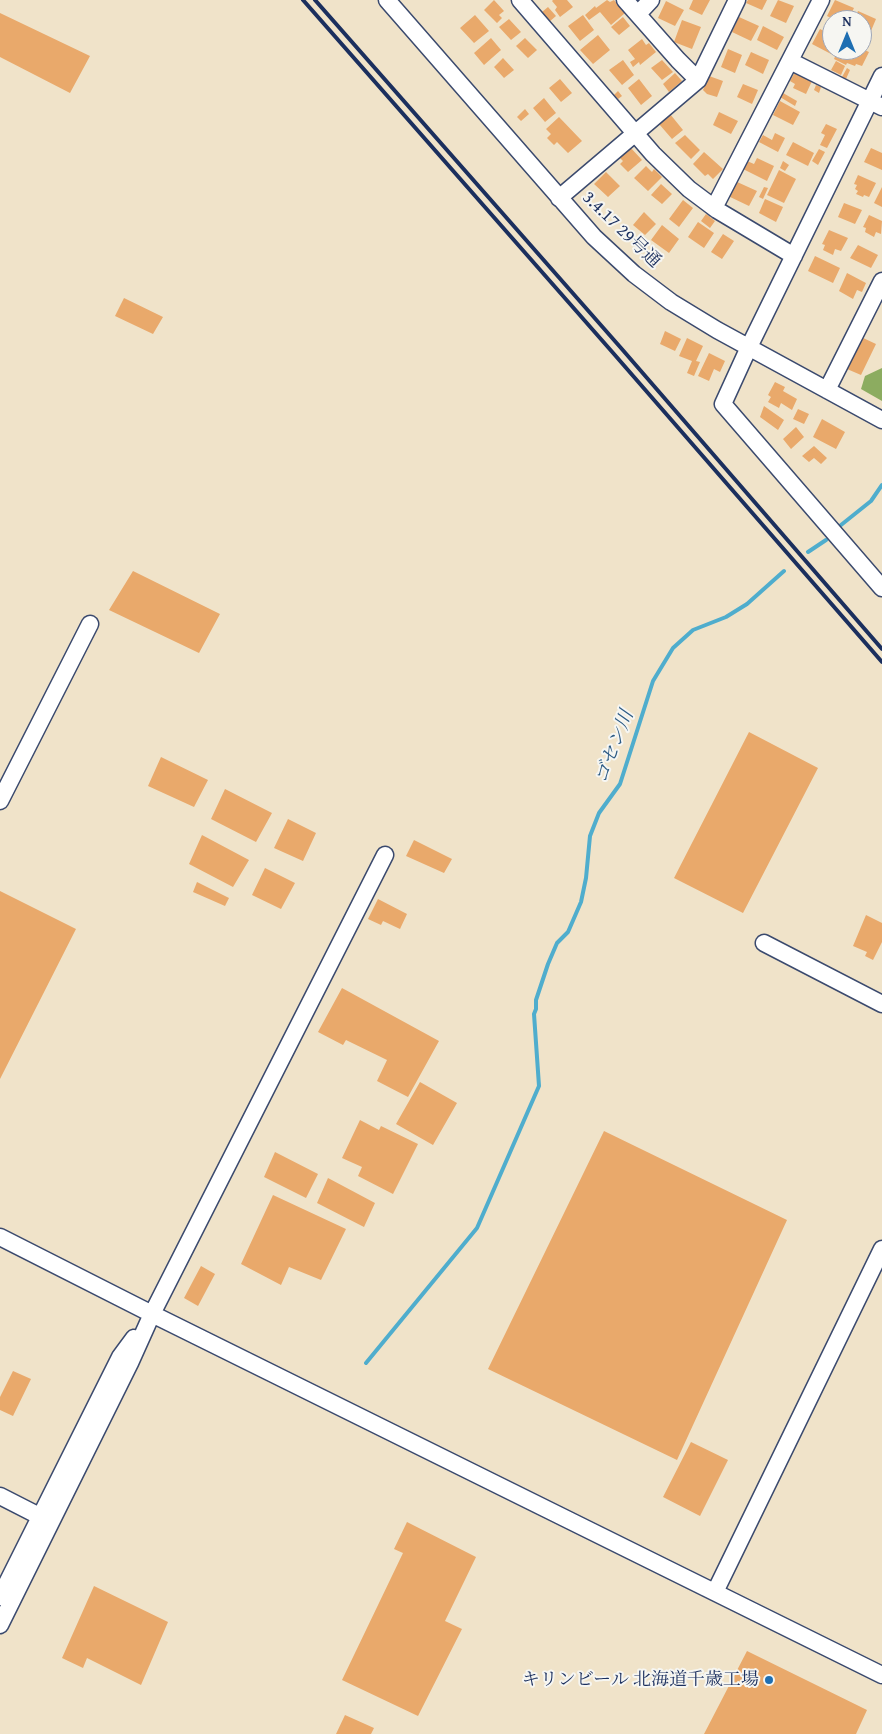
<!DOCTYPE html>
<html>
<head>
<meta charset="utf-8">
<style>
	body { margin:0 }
	#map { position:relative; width:882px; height:1734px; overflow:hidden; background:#f0e3c9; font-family:"Gentium Book Plus",serif }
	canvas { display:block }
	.north { position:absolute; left:822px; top:10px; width:50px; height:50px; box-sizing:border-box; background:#f6f6f2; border:1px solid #9ea6b7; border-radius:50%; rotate:0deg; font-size:14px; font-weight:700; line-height:20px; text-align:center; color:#1b2f5e }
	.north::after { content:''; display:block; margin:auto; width:18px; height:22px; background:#1f6fb2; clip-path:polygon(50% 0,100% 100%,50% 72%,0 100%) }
</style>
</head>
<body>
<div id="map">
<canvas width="882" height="1734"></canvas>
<div class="north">N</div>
</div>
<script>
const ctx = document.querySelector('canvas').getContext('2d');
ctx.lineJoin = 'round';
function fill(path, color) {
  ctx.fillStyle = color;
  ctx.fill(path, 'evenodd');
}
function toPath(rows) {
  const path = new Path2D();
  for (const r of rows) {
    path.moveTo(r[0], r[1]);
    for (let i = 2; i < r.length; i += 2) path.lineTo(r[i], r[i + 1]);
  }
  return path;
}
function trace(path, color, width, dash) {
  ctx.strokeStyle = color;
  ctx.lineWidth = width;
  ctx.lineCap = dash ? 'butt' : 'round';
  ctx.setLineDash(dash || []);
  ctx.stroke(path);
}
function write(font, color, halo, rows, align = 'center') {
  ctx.font = font + ' "Gentium Book Plus","Noto Serif JP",serif';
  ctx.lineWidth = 4;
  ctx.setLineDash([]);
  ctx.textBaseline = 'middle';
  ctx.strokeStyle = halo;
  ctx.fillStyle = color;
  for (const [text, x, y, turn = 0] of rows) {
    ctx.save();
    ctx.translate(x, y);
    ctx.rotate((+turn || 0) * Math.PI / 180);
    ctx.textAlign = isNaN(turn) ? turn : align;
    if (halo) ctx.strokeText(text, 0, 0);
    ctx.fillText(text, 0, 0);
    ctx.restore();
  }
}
fill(toPath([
	[882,368,882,401,861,389,865,376]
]), '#8cac60');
trace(toPath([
	[841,525,871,501,882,485],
	[808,552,826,540],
	[366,1363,477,1228,539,1086,534,1014,536,1009,536,1000,548,964,557,943,568,932,581,902,586,878,590,836,599,813,620,784,653,681,673,648,693,630,726,617,747,604,784,571]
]), '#4fadcd', 4);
fill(toPath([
	[494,0,504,11,499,15,502,18,497,23,484,10],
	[553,0,567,0,573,7,560,17,555,10,557,7,552,1],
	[607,0,610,2,614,0,625,13,611,25,600,12,589,20,585,15,595,6,596,8],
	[693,0,710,0,702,15,689,9],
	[748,0,767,0,762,10,746,3],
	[778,0,794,6,786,23,770,16],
	[835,0,854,8,848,20,835,20,827,16],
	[666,1,684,10,675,26,658,18],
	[548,7,556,16,549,22,542,12],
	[858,11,876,19,868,38,862,35,862,20,854,20],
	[0,13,90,56,70,93,0,57],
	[475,15,489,31,474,43,460,28],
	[583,15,594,30,580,41,568,26],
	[623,17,630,26,619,35,611,27],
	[739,17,759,26,751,41,732,32],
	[509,19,521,32,511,40,499,27],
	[682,20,701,27,692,49,674,42],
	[763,26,784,37,777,50,757,40],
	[820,29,832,35,833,50,831,54,812,44],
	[598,35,610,50,593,64,580,50],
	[491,38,501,50,484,65,474,53],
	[525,38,537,50,528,58,516,46],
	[642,39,646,45,649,43,656,52,640,65,639,62,633,67,630,62,635,59,628,50],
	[728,49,742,55,735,73,721,67],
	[862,49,869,52,862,66,856,64,855,66,847,63,846,65,834,59,838,50],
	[751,52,769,60,763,74,745,65],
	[503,58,514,70,504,78,494,67],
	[623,60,634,75,622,85,609,70],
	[662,60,673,72,662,80,651,68],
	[836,61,845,66,841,75,831,70],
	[847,68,850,70,846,79,842,77],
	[795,72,812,81,806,94,793,88,795,84,790,81],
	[675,73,682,81,669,92,663,84],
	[709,76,723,81,717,97,707,94,703,90],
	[560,79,572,93,561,102,549,88],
	[639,79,652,96,641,105,628,88],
	[743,84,758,90,752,104,737,97],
	[816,85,821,87,819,93,814,90],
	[618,91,622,96,618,99,614,95],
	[783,93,797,101,795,106,780,97],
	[544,98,556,113,545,122,533,108],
	[780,101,800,112,793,125,773,115],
	[525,109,529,114,521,121,517,117],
	[719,112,738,121,731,134,713,125],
	[670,114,683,130,672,139,659,124],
	[559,117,582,141,568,153,557,142,554,145,547,138,551,134,546,129],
	[826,124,837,129,827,148,820,145,825,135,821,133],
	[775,133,785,138,778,152,759,142,763,135,772,140],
	[685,135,700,150,691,159,675,143],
	[793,142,814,153,808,166,786,155],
	[630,147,642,160,628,172,620,164,623,161,620,158],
	[871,148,882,153,882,170,864,162],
	[819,149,825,152,818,165,812,161],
	[704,152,723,169,713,179,708,174,705,176,693,164],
	[757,158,774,166,767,181,743,169,747,161,754,164],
	[783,161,789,165,785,171,780,168],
	[646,166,652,172,654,169,662,177,648,191,634,178],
	[779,170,796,179,784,203,767,195],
	[606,172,620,186,608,197,594,184],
	[858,175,876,183,869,197,864,195,863,197,856,194,858,191,855,189,857,185,854,184],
	[735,181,757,191,749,206,728,196],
	[661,184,672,194,662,204,651,195],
	[764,187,768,188,763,199,759,197],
	[882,187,882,207,874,203],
	[765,199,783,207,776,222,759,213],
	[683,200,693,208,679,227,669,219],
	[844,203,862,210,855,224,838,217],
	[644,212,656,224,645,235,633,225],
	[706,214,715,221,710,228,701,221],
	[869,215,882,221,881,234,876,232,874,237,865,232,866,228,863,227],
	[698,222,714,233,704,248,688,237],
	[662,225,679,239,669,253,651,240],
	[829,230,848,238,841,251,835,249,833,255,823,250,825,245,822,244],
	[723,234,734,241,722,259,711,252],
	[858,245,878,255,871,268,850,258],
	[815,256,840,268,833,283,808,271],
	[847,273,866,283,862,292,857,290,853,299,839,291],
	[124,298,163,317,153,334,115,316],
	[665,331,681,339,675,351,660,344],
	[861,337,876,344,861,375,847,369],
	[687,338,703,346,696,361,700,362,694,376,687,373,692,361,679,356],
	[709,353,725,361,720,372,714,369,709,381,698,376],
	[775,382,785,387,783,391,797,399,792,410,781,403,779,408,768,402,771,397,768,395],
	[764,406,784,420,778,430,760,417],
	[798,409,809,414,804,424,793,419],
	[822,419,845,432,836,449,813,437],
	[796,427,804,437,791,449,783,439],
	[814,446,827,458,821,464,814,458,809,462,802,456],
	[133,571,220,614,199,653,109,610],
	[749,732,818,768,743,913,674,878],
	[161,757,208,780,194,807,148,786],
	[225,789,272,813,256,842,211,819],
	[288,819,316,833,303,861,274,848],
	[202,835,249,860,233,887,189,864],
	[414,840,452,859,444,873,406,856],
	[265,868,295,883,281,909,252,895],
	[197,882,229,898,225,906,193,892],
	[0,891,76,929,0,1079],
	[378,899,407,914,400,929,383,921,381,925,368,919],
	[866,915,882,923,882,942,873,960,865,956,867,952,853,946],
	[342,988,439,1041,408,1097,377,1081,387,1060,346,1040,343,1045,318,1032],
	[420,1082,457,1103,433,1145,396,1124],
	[360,1120,379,1130,381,1126,418,1144,393,1194,358,1176,362,1167,342,1158],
	[604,1131,787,1220,677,1460,488,1369],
	[275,1152,318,1174,306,1198,264,1177],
	[328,1178,375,1203,364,1227,317,1203],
	[273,1195,346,1229,321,1280,289,1267,281,1285,241,1264],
	[201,1266,215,1274,198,1306,184,1298],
	[13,1371,31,1379,13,1416,0,1410,0,1397],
	[691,1442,728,1460,700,1516,663,1497],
	[407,1522,476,1557,445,1621,462,1629,418,1716,342,1680,403,1553,394,1549],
	[94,1586,168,1622,141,1685,87,1658,83,1668,62,1658],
	[747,1651,867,1710,856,1734,704,1734],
	[345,1715,374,1728,371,1734,336,1734]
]), '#e9a96b');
const minor = toPath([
	[387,0,594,237,634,274,671,302,717,330,882,420],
	[520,0,653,154,689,189,717,210,794,256],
	[625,0,678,60,698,80],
	[638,14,651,0],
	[790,61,882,107],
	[882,76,749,347,723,404,882,588],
	[559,198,698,80,737,0],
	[714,208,821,0],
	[827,390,882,281],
	[0,801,90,624],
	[764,943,882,1004],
	[0,1237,152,1314,882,1675],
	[0,1496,49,1521],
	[715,1592,882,1249],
	[0,1597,120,1357,134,1338],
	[0,1625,130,1363,152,1314,385,855]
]);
trace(minor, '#3b4a6e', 19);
trace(minor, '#fff', 16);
trace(toPath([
	[303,0,614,354,882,662],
	[315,0,621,348,882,649]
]), '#1b2f5e', 4);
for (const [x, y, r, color] of [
	[769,1680,5,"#1f6fb2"]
]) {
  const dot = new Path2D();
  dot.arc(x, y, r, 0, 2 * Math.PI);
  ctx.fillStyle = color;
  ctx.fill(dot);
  trace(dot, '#f6f6f2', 2);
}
write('18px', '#1b2f5e', '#f6f6f2', [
	["3.4.17 29号通",621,230,44]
]);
write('18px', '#1b2f5e', '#f6f6f2', [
	["キリンビール 北海道千歳工場",759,1680]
], 'right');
write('italic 19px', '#2d5b85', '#f6f6f2', [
	["ゴセン川",615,747,-69]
]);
</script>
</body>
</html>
